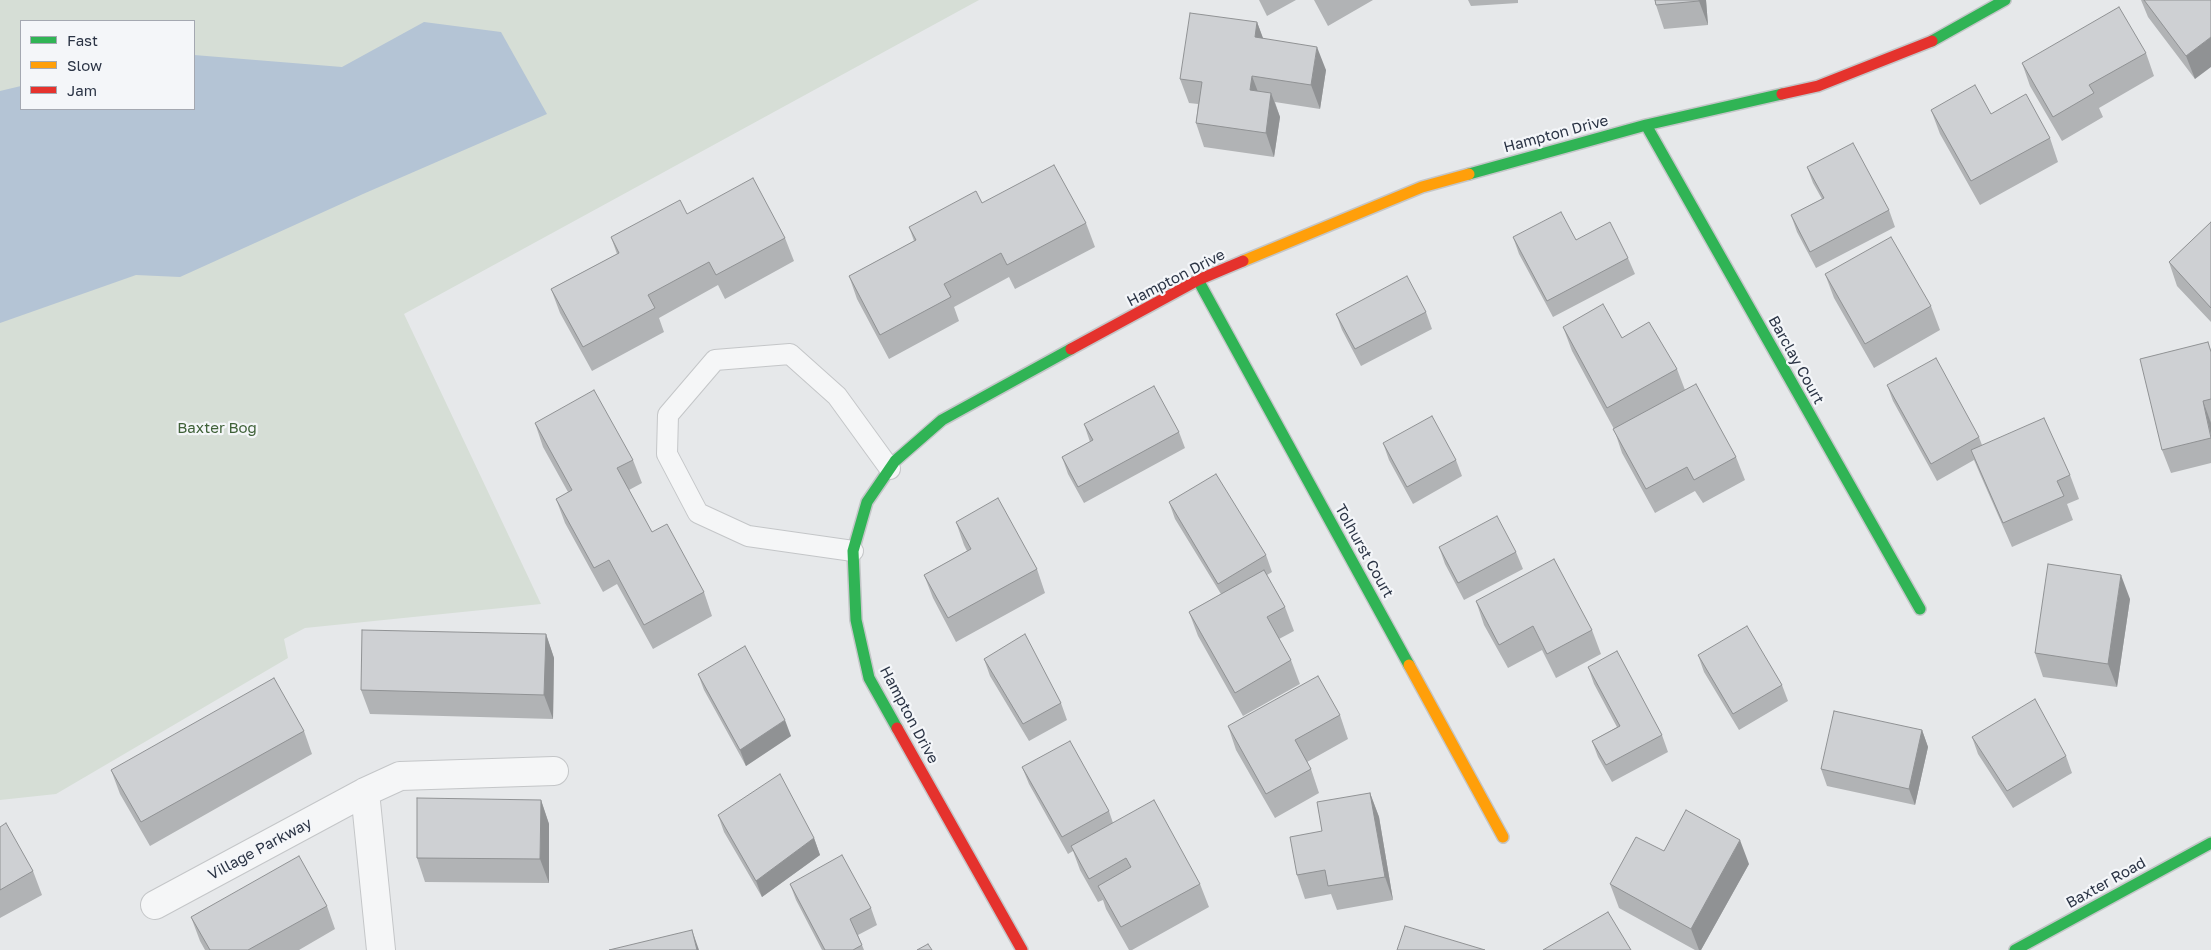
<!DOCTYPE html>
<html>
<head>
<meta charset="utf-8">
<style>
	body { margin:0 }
	#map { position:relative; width:2211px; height:950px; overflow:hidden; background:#e6e8ea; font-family:"Golos Text",sans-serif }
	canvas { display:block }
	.legend { position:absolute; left:20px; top:20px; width:175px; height:90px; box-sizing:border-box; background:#f4f6f9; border:1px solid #a4a8b1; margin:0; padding:6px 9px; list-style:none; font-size:15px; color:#2b3445 }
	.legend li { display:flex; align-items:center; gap:10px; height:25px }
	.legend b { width:25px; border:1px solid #a4a8b1 }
</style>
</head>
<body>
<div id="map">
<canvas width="2211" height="950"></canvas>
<ul class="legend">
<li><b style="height:6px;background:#30b455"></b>Fast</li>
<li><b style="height:6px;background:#ff9f0a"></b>Slow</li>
<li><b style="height:6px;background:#e5322d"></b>Jam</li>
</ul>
</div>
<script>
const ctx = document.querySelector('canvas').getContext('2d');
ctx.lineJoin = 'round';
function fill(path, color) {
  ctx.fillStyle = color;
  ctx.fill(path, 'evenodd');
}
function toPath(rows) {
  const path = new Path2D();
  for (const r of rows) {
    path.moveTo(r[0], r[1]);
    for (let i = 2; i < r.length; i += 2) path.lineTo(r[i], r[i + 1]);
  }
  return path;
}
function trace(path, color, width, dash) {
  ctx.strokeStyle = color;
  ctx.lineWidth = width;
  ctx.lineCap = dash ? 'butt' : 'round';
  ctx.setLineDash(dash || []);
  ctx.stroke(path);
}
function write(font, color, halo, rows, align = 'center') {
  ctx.font = font + ' "Golos Text",sans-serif';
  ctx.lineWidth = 4.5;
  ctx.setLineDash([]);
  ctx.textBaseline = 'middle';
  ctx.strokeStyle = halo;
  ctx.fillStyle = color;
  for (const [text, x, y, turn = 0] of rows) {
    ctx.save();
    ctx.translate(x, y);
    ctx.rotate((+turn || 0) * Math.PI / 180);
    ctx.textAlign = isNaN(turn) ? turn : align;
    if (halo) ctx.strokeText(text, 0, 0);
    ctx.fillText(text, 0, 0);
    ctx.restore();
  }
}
fill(toPath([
	[0,0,979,0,404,314,541,604,305,628,284,639,288,658,56,794,0,800],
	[21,21,194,21,194,109,21,109]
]), '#d6ded6');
fill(toPath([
	[424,22,501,32,547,114,363,194,180,277,136,275,0,323,0,91,21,86,21,109,194,109,194,55,342,67]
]), '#b4c4d5');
const lane = toPath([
	[853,551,748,536,698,513,667,454,668,415,715,360,790,354,837,396,890,469]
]);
const street = toPath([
	[365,792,381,950],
	[155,905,365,792,400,776,554,771]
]);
const fast = toPath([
	[1932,41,2005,0],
	[1646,125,1920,609],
	[1469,174,1646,125,1782,94],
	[1198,280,1409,665],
	[897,728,869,678,856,620,853,551,867,502,895,461,942,420,1071,349],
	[2015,950,2211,843]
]);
const slow = toPath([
	[1243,261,1422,187,1469,174],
	[1409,665,1503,837]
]);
const jam = toPath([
	[1782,94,1818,86,1932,41],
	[1071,349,1198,280,1243,261],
	[897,728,1022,950]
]);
trace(lane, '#c4c6c8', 22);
trace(street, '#c4c6c8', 30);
trace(fast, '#c4c6c8', 14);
trace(slow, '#c4c6c8', 14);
trace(jam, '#c4c6c8', 14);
trace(lane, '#f5f6f7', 20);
trace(street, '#f5f6f7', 28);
trace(fast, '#30b455', 11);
trace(slow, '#ff9f0a', 11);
trace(jam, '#e5322d', 11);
fill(toPath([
	[1259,0,1296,0,1267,16],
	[1314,0,1373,0,1328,26],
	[1468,0,1518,0,1518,3,1471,6],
	[1655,0,1706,0,1708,25,1664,29,1656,5],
	[2141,0,2211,0,2195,79,2148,17],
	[1257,22,1263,39,1326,70,1320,109,1275,102,1280,117,1274,157,1204,147,1196,123,1198,104,1189,103,1180,79],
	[2146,53,2154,76,2099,108,2103,117,2062,141,2030,86,2022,63],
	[1931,110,2050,138,2058,162,1980,205,1940,134],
	[1807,167,1889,210,1895,227,1816,268,1797,232,1791,215,1822,199,1813,183],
	[982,203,1086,223,1095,247,1015,289,1009,277,954,307,959,321,889,359,857,299,849,276,914,241,909,227],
	[687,214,785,238,794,261,725,299,718,285,659,318,664,332,592,371,560,313,551,289,617,254,611,237],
	[2211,222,2211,322,2177,286,2169,262],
	[1513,237,1576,240,1628,258,1635,274,1553,317,1519,254],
	[1825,274,1931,306,1940,330,1874,368,1834,298],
	[1426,312,1432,329,1361,366,1342,330,1336,314],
	[1563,327,1622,338,1677,369,1685,390,1736,457,1745,480,1703,503,1695,491,1655,513,1622,453,1614,429,1572,351],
	[2211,348,2211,463,2171,473,2162,450],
	[1887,385,1979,437,1982,445,2070,475,2079,499,2067,504,2073,520,2012,547,1980,474,1974,460,1937,481,1893,401],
	[535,423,633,460,642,483,629,490,652,532,704,592,712,616,653,649,617,584,603,592,565,523,556,499,568,492,543,447],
	[1084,424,1179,432,1185,448,1084,503,1068,474,1062,457,1090,442],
	[1383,443,1456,460,1462,476,1413,504,1389,460],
	[1169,502,1266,555,1272,572,1267,575,1285,607,1294,631,1279,639,1291,660,1300,684,1243,716,1198,636,1189,612,1221,594,1175,519],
	[956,522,1037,569,1045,593,956,642,933,598,924,575,967,551,964,545],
	[1439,547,1516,552,1523,569,1464,600,1445,564],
	[2130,599,2117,687,2043,677,2035,653],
	[1476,601,1592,630,1601,654,1556,678,1542,650,1508,668,1484,625],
	[546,634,554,658,553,719,370,714,361,690],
	[1698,655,1782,685,1788,701,1739,730,1704,672],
	[984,659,1061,703,1067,720,1029,741,990,676],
	[1588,667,1662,735,1668,752,1612,782,1598,757,1592,741,1617,727,1594,684],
	[698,674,791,736,746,766,704,690],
	[1340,715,1348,739,1307,762,1311,769,1319,793,1275,818,1236,750,1228,726],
	[1922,730,1928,747,1915,805,1827,786,1821,769],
	[304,731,312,754,150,846,120,794,111,770],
	[1972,737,2066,756,2072,773,2013,808,1978,754],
	[1022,767,1109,811,1113,823,1200,884,1209,907,1132,950,1129,950,1106,909,1103,900,1098,902,1080,870,1073,851,1068,854,1029,784],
	[1370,793,1379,817,1393,900,1337,910,1331,894,1305,899,1297,875,1322,831],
	[541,800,549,824,549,883,425,882,417,858],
	[718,815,814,838,820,855,762,897,724,832],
	[0,827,33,871,42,895,0,918],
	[1664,851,1749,864,1701,950,1695,950,1619,908,1610,884],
	[790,884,871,908,877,925,858,935,864,950,822,950,796,900],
	[327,906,335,929,299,950,205,950,200,941,191,917]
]), '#b1b3b5');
fill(toPath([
	[1699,0,1706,0,1708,25,1699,1],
	[1257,22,1266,46,1255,37],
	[2211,37,2211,67,2195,79,2186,56],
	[1317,47,1326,70,1320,109,1311,85],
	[1252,76,1261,100,1250,90],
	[1271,93,1280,117,1274,157,1266,133],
	[2203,401,2211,423,2211,435],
	[2121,575,2130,599,2117,687,2108,664],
	[546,634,554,658,553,719,544,695],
	[785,720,791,736,746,766,740,750],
	[1922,730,1928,747,1915,805,1909,789],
	[1370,793,1379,817,1393,900,1385,877],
	[541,800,549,824,549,883,540,859],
	[814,838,820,855,762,897,756,881],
	[1740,840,1749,864,1701,950,1699,950,1691,929],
	[692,930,699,950,697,950]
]), '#909294');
const building = toPath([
	[1655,0,1699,0,1699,1,1656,5,1655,0],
	[2144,0,2211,0,2211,37,2186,56,2144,0],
	[2119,7,2146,53,2089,85,2094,93,2053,117,2022,63,2119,7],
	[1190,13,1257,22,1255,37,1317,47,1311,85,1252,76,1250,90,1271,93,1266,133,1196,123,1202,82,1180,79,1190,13],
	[1975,85,1991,114,2026,94,2050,138,1971,181,1931,110,1975,85],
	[1853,143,1889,210,1810,252,1791,215,1824,198,1807,167,1853,143],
	[1054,165,1086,223,1007,265,1001,253,944,284,951,297,880,335,849,276,916,240,909,227,976,191,982,203,1054,165],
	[753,178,785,238,716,275,709,262,648,295,655,308,583,347,551,289,619,253,611,237,680,200,687,214,753,178],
	[1561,212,1576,240,1610,222,1628,258,1547,301,1513,237,1561,212],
	[2211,222,2211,308,2169,262,2211,222],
	[1891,237,1931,306,1865,344,1825,274,1891,237],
	[1407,276,1426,312,1355,349,1336,314,1407,276],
	[1603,304,1622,338,1649,322,1677,369,1607,408,1563,327,1603,304],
	[2208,342,2211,352,2211,399,2203,401,2211,438,2162,450,2140,359,2208,342],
	[1936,358,1979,437,1931,464,1887,385,1936,358],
	[1696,384,1736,457,1694,480,1687,467,1646,489,1613,429,1696,384],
	[1154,386,1179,432,1078,487,1062,457,1093,440,1084,424,1154,386],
	[594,390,633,460,617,468,652,532,667,524,704,592,644,625,609,560,594,568,556,499,572,490,535,423,594,390],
	[1432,416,1456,460,1407,487,1383,443,1432,416],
	[2044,418,2070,475,2057,481,2064,496,2003,523,1971,450,2044,418],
	[1216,474,1266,555,1218,584,1169,502,1216,474],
	[998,498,1037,569,948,618,924,575,971,549,956,522,998,498],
	[1497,516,1516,552,1458,583,1439,547,1497,516],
	[1554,559,1592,630,1547,654,1533,626,1499,645,1476,601,1554,559],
	[2048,564,2121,575,2108,664,2035,653,2048,564],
	[1264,570,1285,607,1267,617,1291,660,1235,693,1189,612,1264,570],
	[1747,626,1782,685,1733,714,1698,655,1747,626],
	[362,630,546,634,544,695,361,690,362,630],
	[1025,634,1061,703,1023,724,984,659,1025,634],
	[745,646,785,720,740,750,698,674,745,646],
	[1617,651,1662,735,1606,765,1592,741,1620,726,1588,667,1617,651],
	[1318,676,1340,715,1295,740,1311,769,1266,794,1228,726,1318,676],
	[274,678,304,731,141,822,111,770,274,678],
	[2035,699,2066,756,2007,791,1972,737,2035,699],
	[1834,711,1922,730,1909,789,1821,769,1834,711],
	[1070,741,1109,811,1062,837,1022,767,1070,741],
	[780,774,814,838,756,881,718,815,780,774],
	[1370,793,1385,877,1328,886,1325,870,1297,875,1290,837,1322,831,1317,802,1370,793],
	[417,798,541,800,540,859,417,858,417,798],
	[1154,800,1200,884,1121,927,1098,886,1131,867,1126,858,1089,879,1071,846,1154,800],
	[1686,810,1740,840,1691,929,1610,884,1636,837,1664,851,1686,810],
	[6,823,33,871,0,890,0,827,6,823],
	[842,855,871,908,850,919,862,945,853,950,825,950,790,884,842,855],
	[299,856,327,906,248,950,210,950,191,917,299,856],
	[1608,912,1631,950,1543,950,1608,912],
	[1405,926,1485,950,1397,950,1405,926],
	[692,930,697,950,609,950,692,930],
	[928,944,932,950,917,950,928,944]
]);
fill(building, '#ced0d3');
trace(building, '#909294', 1);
write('15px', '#2b3445', '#f4f6f9', [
	["Hampton Drive",1556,134,-15],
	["Hampton Drive",1176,278,-27],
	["Barclay Court",1796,360,61],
	["Tolhurst Court",1364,551,61],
	["Hampton Drive",909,715,62],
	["Village Parkway",260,849,-28],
	["Baxter Road",2106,883,-29]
]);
write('15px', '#3f6138', '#f4f6f9', [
	["Baxter Bog",217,428]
]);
</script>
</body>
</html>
